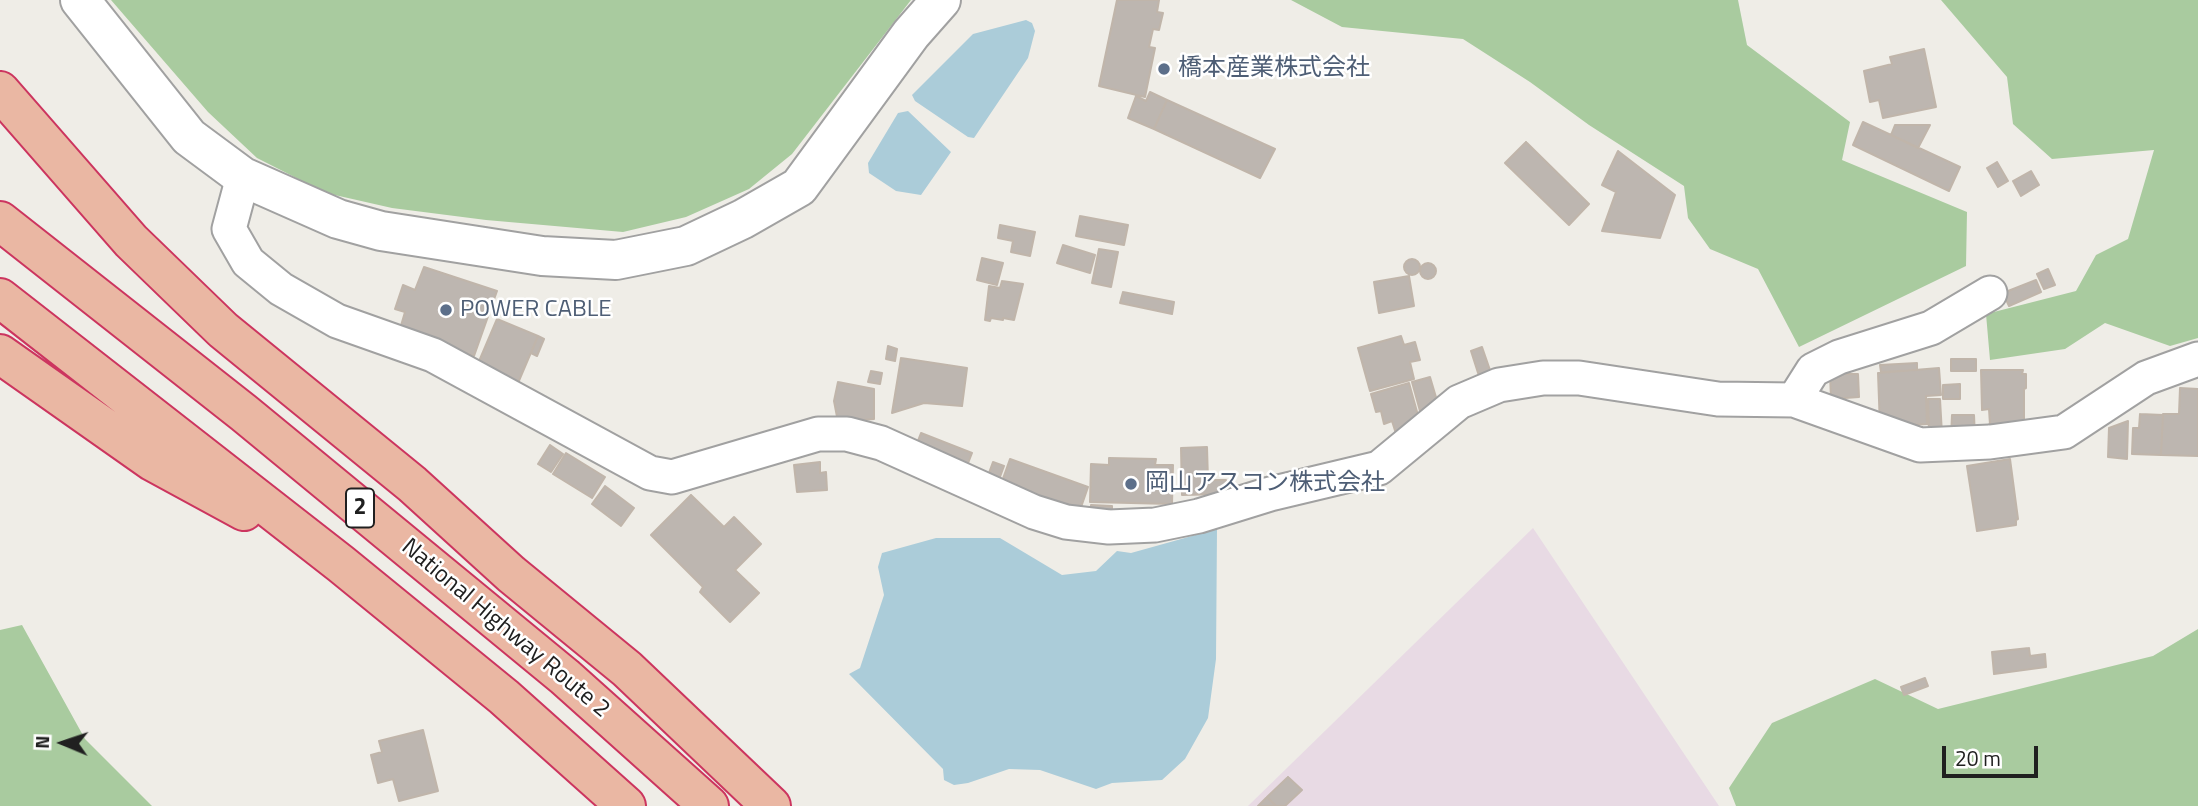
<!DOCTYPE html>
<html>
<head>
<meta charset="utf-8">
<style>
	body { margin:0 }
	#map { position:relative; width:2198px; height:806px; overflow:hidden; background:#efede7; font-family:"Titillium Web",sans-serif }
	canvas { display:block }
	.north { position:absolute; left:28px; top:708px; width:70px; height:70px; -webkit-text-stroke:5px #fff; paint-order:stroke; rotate:272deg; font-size:19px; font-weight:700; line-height:28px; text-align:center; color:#202020 }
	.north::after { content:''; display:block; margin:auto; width:24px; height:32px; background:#202020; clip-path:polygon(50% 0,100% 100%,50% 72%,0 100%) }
	.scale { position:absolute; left:1942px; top:746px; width:96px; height:32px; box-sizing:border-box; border:4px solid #202020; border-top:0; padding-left:9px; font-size:21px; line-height:24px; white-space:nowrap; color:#202020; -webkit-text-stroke:5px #fff; paint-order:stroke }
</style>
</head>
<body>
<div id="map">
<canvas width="2198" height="806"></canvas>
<div class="north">N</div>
<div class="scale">20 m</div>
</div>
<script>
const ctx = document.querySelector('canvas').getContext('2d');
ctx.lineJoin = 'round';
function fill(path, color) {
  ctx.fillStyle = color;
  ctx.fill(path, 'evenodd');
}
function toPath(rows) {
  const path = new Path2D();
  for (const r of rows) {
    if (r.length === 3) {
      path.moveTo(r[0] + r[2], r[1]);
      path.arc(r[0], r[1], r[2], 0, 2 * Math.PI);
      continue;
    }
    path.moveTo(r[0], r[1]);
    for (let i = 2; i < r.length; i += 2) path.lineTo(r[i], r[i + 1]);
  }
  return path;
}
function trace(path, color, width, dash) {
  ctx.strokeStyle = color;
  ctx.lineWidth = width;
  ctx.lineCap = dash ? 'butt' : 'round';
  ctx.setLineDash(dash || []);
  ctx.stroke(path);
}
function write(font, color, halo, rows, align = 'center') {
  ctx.font = font + ' "Titillium Web","Noto Sans JP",sans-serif';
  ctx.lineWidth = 5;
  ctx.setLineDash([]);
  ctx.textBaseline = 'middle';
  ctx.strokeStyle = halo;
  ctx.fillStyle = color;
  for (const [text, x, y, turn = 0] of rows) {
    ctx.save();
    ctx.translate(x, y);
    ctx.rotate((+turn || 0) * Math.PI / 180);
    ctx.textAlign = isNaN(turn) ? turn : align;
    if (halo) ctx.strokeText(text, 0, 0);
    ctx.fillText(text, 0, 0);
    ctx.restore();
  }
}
fill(toPath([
	[1533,528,1719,806,1248,806]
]), '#e8dae4');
fill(toPath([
	[111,0,911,0,792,154,749,189,686,217,623,232,486,220,392,208,326,193,257,158,208,112],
	[1291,0,1738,0,1747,45,1850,122,1842,160,1967,212,1966,266,1799,347,1758,269,1710,249,1688,218,1684,186,1589,125,1530,82,1463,39,1342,27],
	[1941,0,2198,0,2198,338,2170,346,2105,323,2065,349,1990,360,1986,314,2076,291,2096,255,2128,239,2154,150,2052,159,2013,124,2007,77],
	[22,625,85,739,152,806,0,806,0,630],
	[2198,629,2198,806,1736,806,1729,788,1772,723,1875,679,1938,709,2153,656]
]), '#a9cb9f');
fill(toPath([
	[1026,20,1032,23,1035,31,1028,58,974,138,968,137,915,101,912,95,973,34],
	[908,111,951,152,921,195,896,191,869,173,868,163,898,113],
	[1217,529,1216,659,1208,718,1185,759,1162,780,1112,783,1096,789,1040,770,1009,769,968,783,954,785,944,780,943,769,849,674,860,668,884,595,878,567,882,553,936,538,1000,538,1062,575,1096,571,1117,551,1131,553]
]), '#abccd9');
const building = toPath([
	[1117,0,1159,0,1157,12,1163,13,1159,30,1153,29,1149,47,1155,48,1145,97,1099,86,1117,0],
	[1924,49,1936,107,1883,118,1879,100,1870,102,1864,71,1892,64,1890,57,1924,49],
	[1150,92,1167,100,1154,129,1128,118,1136,96,1146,101,1150,92],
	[1167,100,1275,149,1260,178,1154,129,1167,100],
	[1863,122,1960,167,1949,191,1853,145,1863,122],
	[1895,125,1930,125,1918,148,1891,135,1895,125],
	[1526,142,1589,204,1569,225,1505,163,1526,142],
	[1618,151,1675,195,1660,238,1602,231,1616,192,1602,185,1618,151],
	[1997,162,2008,181,1998,187,1987,168,1997,162],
	[2031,171,2039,185,2021,196,2013,181,2031,171],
	[1080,216,1128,225,1124,245,1076,236,1080,216],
	[1000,225,1035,232,1030,256,1011,252,1013,241,998,238,1000,225],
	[1063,245,1095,255,1090,273,1057,263,1063,245],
	[1099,249,1118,252,1111,287,1092,283,1099,249],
	[982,258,1003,263,997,285,977,280,982,258],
	[1412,267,8],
	[1428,271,8],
	[424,267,497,291,474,356,400,329,405,312,395,309,403,285,415,290,424,267],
	[2048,269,2055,285,2044,289,2037,274,2048,269],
	[1409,276,1414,306,1379,313,1374,282,1409,276],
	[2036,280,2041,292,2009,306,2003,293,2036,280],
	[1002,281,1023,284,1014,320,1003,318,1003,320,991,318,990,321,985,320,989,286,1000,288,1002,281],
	[1123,292,1174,302,1172,314,1120,303,1123,292],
	[497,319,538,336,518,383,477,366,497,319],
	[538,336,544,339,537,356,531,353,538,336],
	[1401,336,1404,345,1415,342,1420,360,1410,362,1414,379,1370,391,1358,348,1401,336],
	[888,346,897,349,895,361,886,359,888,346],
	[1482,347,1491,373,1479,376,1471,351,1482,347],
	[901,358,967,368,962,406,924,403,892,413,901,358],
	[1951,359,1976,359,1976,371,1951,371,1951,359],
	[1917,363,1917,370,1881,372,1880,365,1917,363],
	[1939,368,1941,395,1926,396,1927,424,1880,427,1878,373,1939,368],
	[1981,370,2023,370,2022,374,2026,374,2026,388,2024,389,2024,424,1990,425,1989,409,1982,410,1981,370],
	[871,371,882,373,880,384,868,382,871,371],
	[1830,374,1858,374,1859,397,1831,399,1830,374],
	[1430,377,1438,404,1420,411,1412,382,1430,377],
	[838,382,874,389,874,419,838,422,834,401,838,382],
	[1409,383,1419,419,1398,440,1392,421,1384,424,1381,411,1376,412,1371,394,1409,383],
	[1960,384,1960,399,1943,399,1943,385,1960,384],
	[2180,388,2198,389,2198,456,2161,455,2163,414,2179,414,2180,388],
	[1928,399,1940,399,1942,434,1929,435,1928,399],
	[2140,414,2163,415,2161,455,2132,454,2133,428,2139,428,2140,414],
	[1952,415,1974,415,1975,437,1951,437,1952,415],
	[2128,421,2127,459,2108,457,2109,428,2128,421],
	[921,433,972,453,965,471,914,451,921,433],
	[550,445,563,454,551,472,538,464,550,445],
	[1207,447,1208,480,1226,480,1227,494,1182,495,1181,448,1207,447],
	[566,453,605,477,592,498,553,474,566,453],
	[1109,458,1156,459,1155,465,1173,465,1172,504,1090,502,1091,464,1109,465,1109,458],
	[1010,459,1088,487,1078,516,1000,487,1010,459],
	[2010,459,2018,519,2016,520,2016,525,1977,531,1967,466,2010,459],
	[820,462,820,473,826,472,827,490,797,492,794,465,820,462],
	[993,462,1004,466,997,485,986,481,993,462],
	[605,486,634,508,621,526,592,504,605,486],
	[691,495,724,527,734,517,761,544,735,570,759,593,730,622,700,592,703,587,651,535,691,495],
	[1091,505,1112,506,1112,516,1091,515,1091,505],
	[2029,648,2030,656,2045,654,2046,667,1994,674,1992,652,2029,648],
	[1925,678,1928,686,1904,695,1901,687,1925,678],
	[423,730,438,791,399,801,393,779,378,783,371,755,382,752,379,741,423,730],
	[1288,777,1302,790,1285,806,1276,806,1267,797,1288,777],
	[1267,797,1276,806,1258,806,1267,797]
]);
fill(building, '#bdb6b0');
trace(building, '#c0b5aa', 2);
const minor = toPath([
	[243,177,229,229,248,262,281,289,337,321,433,355,650,473,672,477,818,434,847,434,881,443,1034,512,1066,522,1109,527,1155,525,1199,516,1270,494,1379,468,1459,402,1499,385,1543,378,1579,378,1718,399,1794,400,1920,445,1990,442,2064,432,2146,378,2198,359],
	[1794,400,1813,370,1839,357,1931,328,1990,293]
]);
const tertiary = toPath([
	[80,0,189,137,243,177,338,219,381,231,542,256,616,260,686,246,743,219,799,187,911,34,941,0]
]);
const trunk = toPath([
	[0,91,131,241,223,330,412,484,511,574,627,669,771,806],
	[0,221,244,413,565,677,709,806],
	[0,298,341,564,504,697,626,806],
	[0,354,152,461,244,511]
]);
trace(minor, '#a1a1a1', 37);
trace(tertiary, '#a1a1a1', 42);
trace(trunk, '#cc355f', 42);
trace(minor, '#fff', 33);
trace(tertiary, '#fff', 38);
trace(trunk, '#eab7a3', 38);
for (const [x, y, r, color] of [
	[1164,69,7,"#5c6f8a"],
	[446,310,7,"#5c6f8a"],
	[1131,484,7,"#5c6f8a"]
]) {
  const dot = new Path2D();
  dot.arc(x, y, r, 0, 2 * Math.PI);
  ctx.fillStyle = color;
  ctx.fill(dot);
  trace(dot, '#fff', 2.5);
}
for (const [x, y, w] of [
	[360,508,28]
]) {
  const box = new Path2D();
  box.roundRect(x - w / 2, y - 19.5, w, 39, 5);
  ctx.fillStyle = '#fff';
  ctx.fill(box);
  trace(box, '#202020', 2);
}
write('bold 23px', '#202020', null, [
	["2",360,508]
]);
write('24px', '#4e5e75', '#fff', [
	["橋本産業株式会社",1178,69],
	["POWER CABLE",460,310],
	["岡山アスコン株式会社",1145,484]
], 'left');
write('24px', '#202020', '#fff', [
	["National Highway Route 2",505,629,40]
]);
</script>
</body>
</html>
